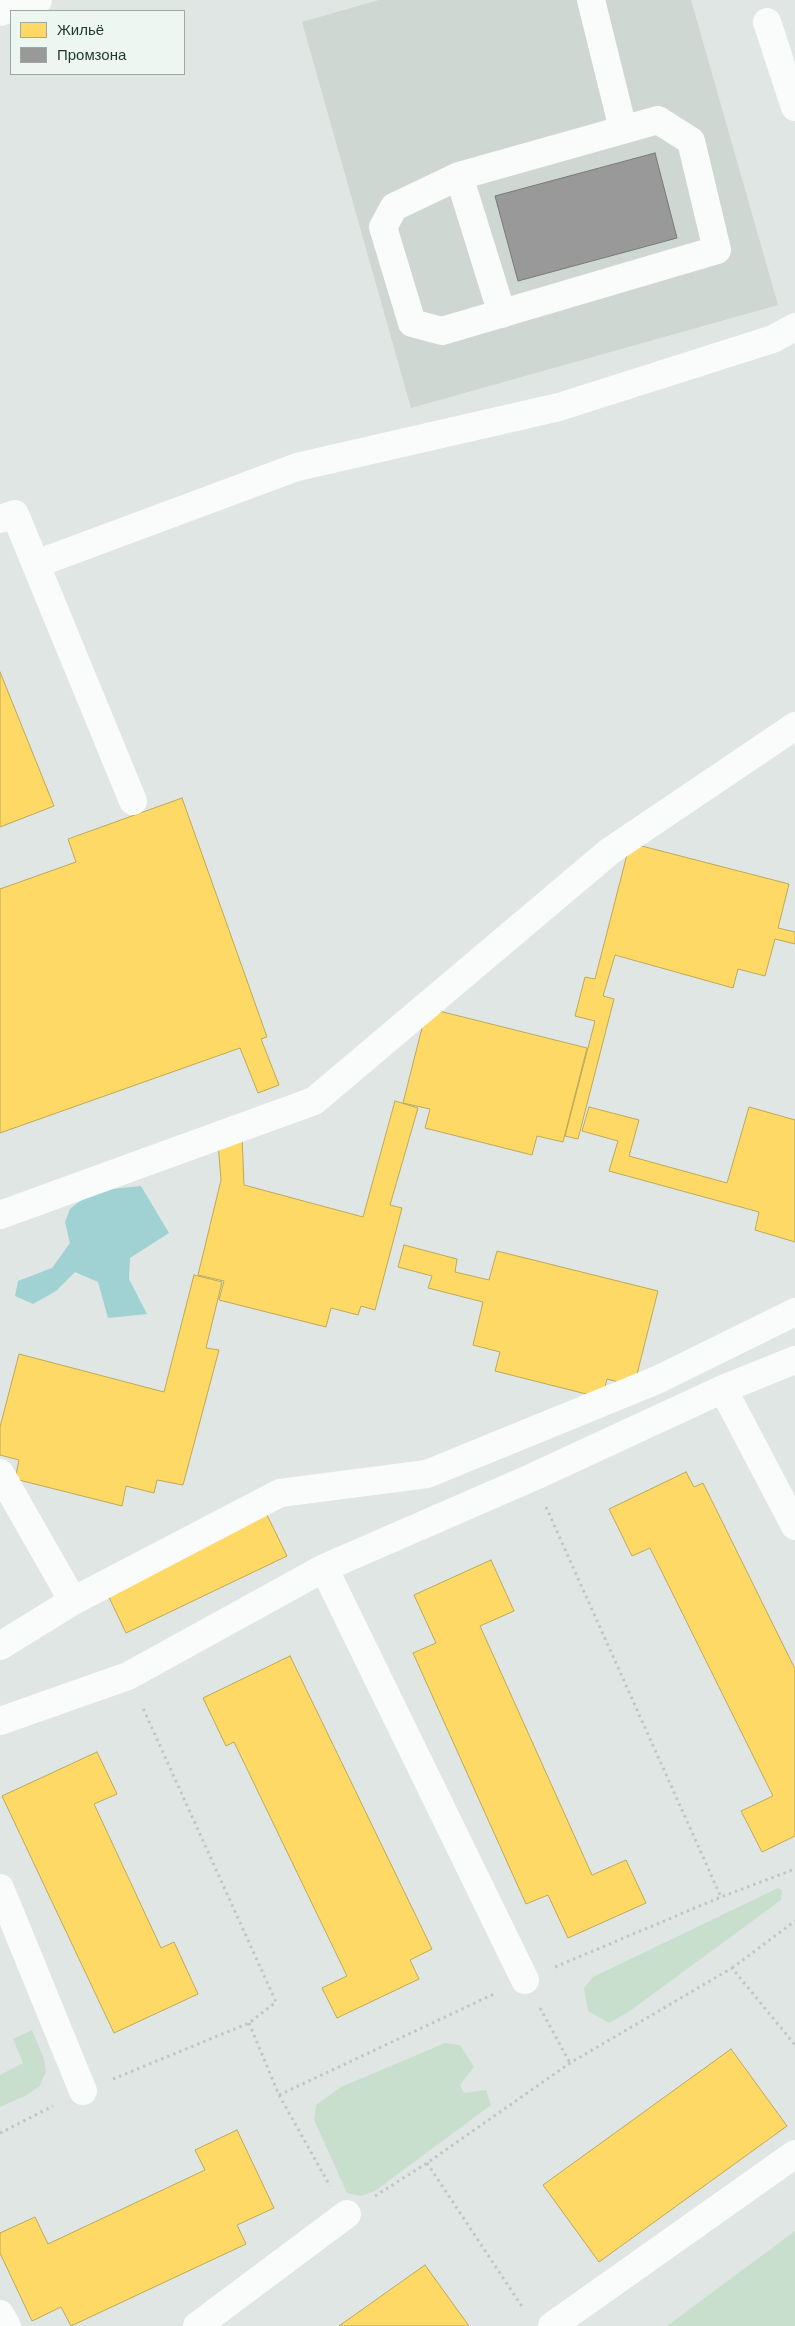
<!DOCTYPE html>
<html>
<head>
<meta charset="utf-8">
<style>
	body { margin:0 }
	#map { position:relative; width:795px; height:2326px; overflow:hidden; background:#e0e6e3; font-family:"Work Sans",sans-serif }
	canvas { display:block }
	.legend { position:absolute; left:10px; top:10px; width:175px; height:65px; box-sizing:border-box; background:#edf6f1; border:1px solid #9baaa3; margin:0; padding:6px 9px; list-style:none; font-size:15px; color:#1f382f }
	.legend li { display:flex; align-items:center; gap:10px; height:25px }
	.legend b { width:25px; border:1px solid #9baaa3 }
</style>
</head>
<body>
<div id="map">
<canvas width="795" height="2326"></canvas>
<ul class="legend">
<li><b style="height:14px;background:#ffd966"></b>Жильё</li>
<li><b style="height:14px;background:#999"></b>Промзона</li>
</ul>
</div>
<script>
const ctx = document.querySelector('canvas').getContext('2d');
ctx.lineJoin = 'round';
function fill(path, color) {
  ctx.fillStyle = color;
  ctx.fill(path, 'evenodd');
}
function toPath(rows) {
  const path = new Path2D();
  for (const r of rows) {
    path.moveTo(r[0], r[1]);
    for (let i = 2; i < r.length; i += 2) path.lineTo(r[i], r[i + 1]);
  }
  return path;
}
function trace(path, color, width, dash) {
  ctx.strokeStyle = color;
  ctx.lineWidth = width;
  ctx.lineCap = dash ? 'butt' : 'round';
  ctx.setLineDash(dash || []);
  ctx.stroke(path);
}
fill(toPath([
	[379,0,691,0,778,305,411,408,302,22]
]), '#ced7d2');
fill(toPath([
	[778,1888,782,1890,781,1900,630,2011,609,2023,588,2011,584,1988,593,1977],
	[32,2030,44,2059,46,2071,40,2086,25,2096,0,2107,0,2075,23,2063,13,2039],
	[445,2043,460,2045,474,2067,460,2085,464,2093,486,2090,491,2105,375,2191,361,2196,347,2193,314,2120,316,2105,341,2087],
	[795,2231,795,2326,667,2326]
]), '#c9dfce');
fill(toPath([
	[141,1186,169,1233,130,1258,129,1279,147,1314,108,1318,98,1282,75,1272,56,1291,33,1304,15,1296,18,1281,52,1268,70,1243,65,1222,70,1209,93,1191]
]), '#a0d2d4');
const homes = toPath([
	[0,672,54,806,0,827,0,672],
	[182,798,267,1037,261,1039,279,1085,258,1093,240,1048,0,1133,0,889,76,862,68,839,182,798],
	[630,843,789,884,778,928,795,932,795,944,775,939,765,976,738,969,733,988,615,955,603,996,614,999,578,1139,565,1136,595,1021,575,1016,585,977,595,979,630,843],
	[427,1008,587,1048,563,1142,537,1136,532,1155,425,1128,430,1109,403,1103,427,1008],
	[395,1101,418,1108,390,1205,402,1208,375,1310,361,1306,358,1315,331,1308,326,1327,219,1300,224,1281,198,1275,221,1180,218,1143,242,1136,244,1185,363,1217,395,1101],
	[589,1107,639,1120,629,1156,727,1183,749,1107,795,1120,795,1242,755,1230,759,1212,609,1171,618,1141,582,1131,589,1107],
	[404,1245,457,1259,455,1272,489,1280,497,1251,658,1291,634,1386,607,1379,602,1398,495,1371,500,1352,473,1345,483,1302,428,1288,432,1276,398,1267,404,1245],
	[194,1275,222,1282,206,1348,219,1350,183,1485,157,1480,154,1493,126,1486,122,1506,15,1479,19,1460,0,1455,0,1427,19,1354,164,1392,194,1275],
	[686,1472,694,1487,703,1483,795,1669,795,1836,762,1852,741,1811,773,1796,650,1548,632,1556,609,1509,686,1472],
	[267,1515,287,1556,126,1633,106,1591,267,1515],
	[491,1560,514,1611,480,1626,592,1875,626,1860,646,1903,568,1938,548,1895,526,1904,413,1653,436,1643,414,1595,491,1560],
	[290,1656,432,1949,410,1960,419,1979,337,2018,322,1988,347,1976,234,1742,226,1746,203,1698,290,1656],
	[97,1752,117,1794,94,1804,161,1948,174,1942,198,1994,114,2033,2,1796,97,1752],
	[731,2049,787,2126,599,2262,543,2185,731,2049],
	[237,2130,274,2208,237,2225,246,2244,71,2326,61,2307,32,2321,0,2253,0,2233,35,2217,48,2244,205,2170,195,2150,237,2130],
	[425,2265,469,2326,339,2326,425,2265]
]);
fill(homes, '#ffd966');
trace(homes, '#bca956', 1);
const industry = toPath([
	[655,153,677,238,518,281,495,196,655,153]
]);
fill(industry, '#999');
trace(industry, '#747c79', 1);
trace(toPath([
	[546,1507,721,1897],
	[555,1967,721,1897,795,1869],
	[732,1968,795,1921],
	[540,2008,570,2063],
	[249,2023,279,2095,330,2186],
	[113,2079,249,2023,276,2002,142,1706],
	[279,2095,494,1994],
	[0,2133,53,2106],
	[427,2163,523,2308],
	[375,2196,427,2163,570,2063,732,1968,795,2045]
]), '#bec7c4', 3, [2.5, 4]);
trace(toPath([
	[591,0,623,129],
	[0,12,38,0],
	[767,22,795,107],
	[658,120,691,141,717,250,442,331,412,323,383,227,394,207,459,176,658,120],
	[459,176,502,314],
	[0,519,15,514,133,801],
	[36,564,297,467,559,407,773,339,795,327],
	[0,1215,314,1101,610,851,795,726],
	[723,1389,795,1526],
	[0,1473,73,1601,280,1493,427,1474,657,1380,795,1312],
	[324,1568,525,1980],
	[0,1646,73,1601],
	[0,1721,128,1676,324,1568,533,1477,723,1389,795,1360],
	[0,1888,83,2091],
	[0,2314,7,2326],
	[197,2326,347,2214],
	[552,2326,795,2154]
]), '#fafbfb', 28);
</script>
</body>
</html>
